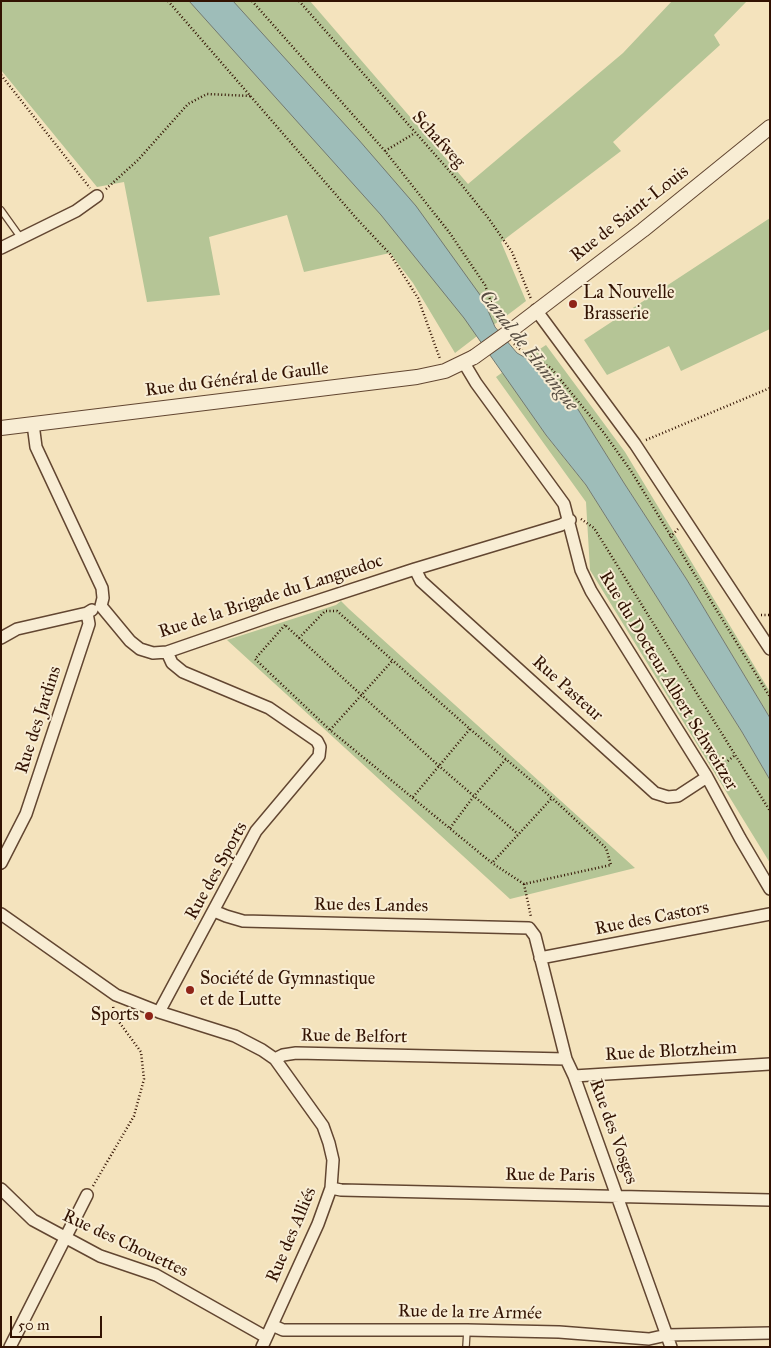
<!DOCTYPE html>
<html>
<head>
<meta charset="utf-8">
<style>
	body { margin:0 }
	#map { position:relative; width:771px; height:1348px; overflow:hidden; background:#f4e3bd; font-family:"IM FELL Great Primer",serif }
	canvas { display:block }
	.frame { position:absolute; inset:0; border:2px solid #321202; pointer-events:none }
	.scale { position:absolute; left:10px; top:1316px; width:92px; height:22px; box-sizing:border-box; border:2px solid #321202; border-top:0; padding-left:6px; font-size:15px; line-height:18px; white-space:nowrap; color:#321202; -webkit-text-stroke:4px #f8edd4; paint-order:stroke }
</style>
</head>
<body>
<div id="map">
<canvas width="771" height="1348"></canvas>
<div class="frame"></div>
<div class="scale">50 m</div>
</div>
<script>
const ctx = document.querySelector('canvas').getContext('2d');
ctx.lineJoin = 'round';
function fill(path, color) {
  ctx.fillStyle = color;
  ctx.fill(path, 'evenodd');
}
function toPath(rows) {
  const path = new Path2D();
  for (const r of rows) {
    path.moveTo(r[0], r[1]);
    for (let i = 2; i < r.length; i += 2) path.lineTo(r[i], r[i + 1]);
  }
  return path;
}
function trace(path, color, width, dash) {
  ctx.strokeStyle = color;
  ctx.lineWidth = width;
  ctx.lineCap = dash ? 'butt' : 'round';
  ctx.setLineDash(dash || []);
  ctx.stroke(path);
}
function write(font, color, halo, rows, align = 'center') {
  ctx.font = font + ' "IM FELL Great Primer",serif';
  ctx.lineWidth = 4;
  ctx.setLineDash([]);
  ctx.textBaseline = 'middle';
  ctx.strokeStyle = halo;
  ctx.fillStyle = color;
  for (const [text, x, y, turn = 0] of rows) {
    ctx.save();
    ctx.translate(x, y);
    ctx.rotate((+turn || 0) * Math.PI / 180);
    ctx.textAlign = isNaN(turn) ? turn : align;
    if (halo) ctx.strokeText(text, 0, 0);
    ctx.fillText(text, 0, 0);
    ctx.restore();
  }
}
fill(toPath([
	[1,1,310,1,468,184,623,53,672,1,747,1,714,35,720,45,613,142,621,151,501,242,526,301,501,320,485,330,455,353,413,283,390,253,304,272,287,215,209,237,220,295,147,302,124,182,97,187,1,70],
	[770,218,770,329,681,371,669,346,607,375,584,340],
	[546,345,625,452,770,692,770,718,687,580,624,483,569,395,533,362,526,358],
	[503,372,546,435,586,485,742,732,770,780,770,863,590,570,586,502,496,377],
	[341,601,349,609,635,868,510,899,227,640,336,605]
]), '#b5c596');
const water = toPath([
	[189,1,233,1,358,139,416,206,483,299,495,327,517,353,533,362,569,395,624,483,687,580,770,718,770,780,742,732,586,485,546,435,464,318,381,215,189,1]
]);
fill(water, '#9ebdb9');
trace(water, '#737970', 1);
const service = toPath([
	[1,210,21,238],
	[466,1347,467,1330]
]);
const minor = toPath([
	[1,248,76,211,97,196],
	[536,310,635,444,770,649],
	[464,363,476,383,564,504,581,570,591,591,707,777,740,838,770,889],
	[33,424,36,447,102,588,103,598,101,606],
	[415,569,421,581,655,793,668,797,678,796,707,777],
	[101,606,130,641,140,649,153,653,167,652,274,615,415,569,561,525,570,520],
	[1,638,17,629,87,613,92,610],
	[1,863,26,814,89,624,87,613],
	[214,911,226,916,243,921,529,928,535,936,566,1059,574,1076,671,1347],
	[1,914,116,995,159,1012,235,1036,262,1050,275,1059,323,1126,329,1143,333,1160,331,1188,318,1224,262,1347],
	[540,958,770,914],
	[159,1012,256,831,319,756,320,747,317,741,269,708,183,672,172,663,167,652],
	[275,1059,283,1055,296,1053,566,1059],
	[574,1076,770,1064],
	[331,1188,341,1190,770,1200],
	[1,1189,33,1220,100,1256,156,1275,266,1337],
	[272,1325,283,1330,467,1330,559,1332,649,1339,667,1335,770,1333],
	[10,1347,87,1195]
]);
const tertiary = toPath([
	[513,329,643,230,770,127],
	[1,428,417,377,445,371,474,357]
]);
trace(service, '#624631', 8);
trace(minor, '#624631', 14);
trace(tertiary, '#624631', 16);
trace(toPath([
	[168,1,357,219,390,254,418,298,440,359],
	[252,1,385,151,449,232,485,285,499,324],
	[299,1,461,184,489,219,512,252,531,299],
	[1,75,90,188],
	[385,151,415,133],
	[106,189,138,160,188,104,207,94,251,96],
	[514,344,521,350,551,368,604,433,631,471,770,697],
	[646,440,770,388],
	[581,519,594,528,770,811],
	[670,537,678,529],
	[761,615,770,615],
	[285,625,255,659,330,730,492,863,524,884,611,865,606,848,552,798],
	[286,626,439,766,518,834],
	[299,638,325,611,337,611,470,729,552,798,492,863],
	[330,730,393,660],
	[717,770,735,755],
	[413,797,470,729],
	[450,828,474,796,506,759],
	[524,884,531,917],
	[93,1186,134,1116,144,1079,141,1052,114,1015,113,1005]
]), '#321202', 2.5, [1, 2.5]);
trace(service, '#f8edd4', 5.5);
trace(minor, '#f8edd4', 11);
trace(tertiary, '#f8edd4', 14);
const tertiaryBridge = toPath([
	[474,357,513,329]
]);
trace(tertiaryBridge, '#624631', 16, []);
trace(tertiaryBridge, '#f8edd4', 14);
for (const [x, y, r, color] of [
	[573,304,5,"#8f2418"],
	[190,990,5,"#8f2418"],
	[149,1016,5,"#8f2418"]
]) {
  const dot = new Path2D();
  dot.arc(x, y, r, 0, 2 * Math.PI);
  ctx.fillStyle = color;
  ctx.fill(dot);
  trace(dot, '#f8edd4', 2);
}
write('18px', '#321202', '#f8edd4', [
	["Schafweg",438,140,48],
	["Rue de Saint-Louis",630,214,-38],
	["Rue du Général de Gaulle",237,380,-7],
	["Rue de la Brigade du Languedoc",271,597,-18],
	["Rue du Docteur Albert Schweitzer",668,681,59],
	["Rue Pasteur",567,689,42],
	["Rue des Jardins",39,720,-72],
	["Rue des Sports",217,871,-61],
	["Rue des Landes",371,906,1],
	["Rue des Castors",652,919,-11],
	["Rue de Belfort",354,1037,1],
	["Rue de Blotzheim",671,1052,-3],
	["Rue des Vosges",613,1132,70],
	["Rue de Paris",550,1176,1],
	["Rue des Alliés",292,1235,-67],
	["Rue des Chouettes",125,1244,25],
	["Rue de la 1re Armée",470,1313,1]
]);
write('18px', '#321202', '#f8edd4', [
	["La Nouvelle",583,294],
	["Brasserie",583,315],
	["Société de Gymnastique",200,980],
	["et de Lutte",200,1001],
	["Sports",139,1016,"right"]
], 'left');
write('italic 19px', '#584e42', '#f8edd4', [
	["Canal de Huningue",528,351,52]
]);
</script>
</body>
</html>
